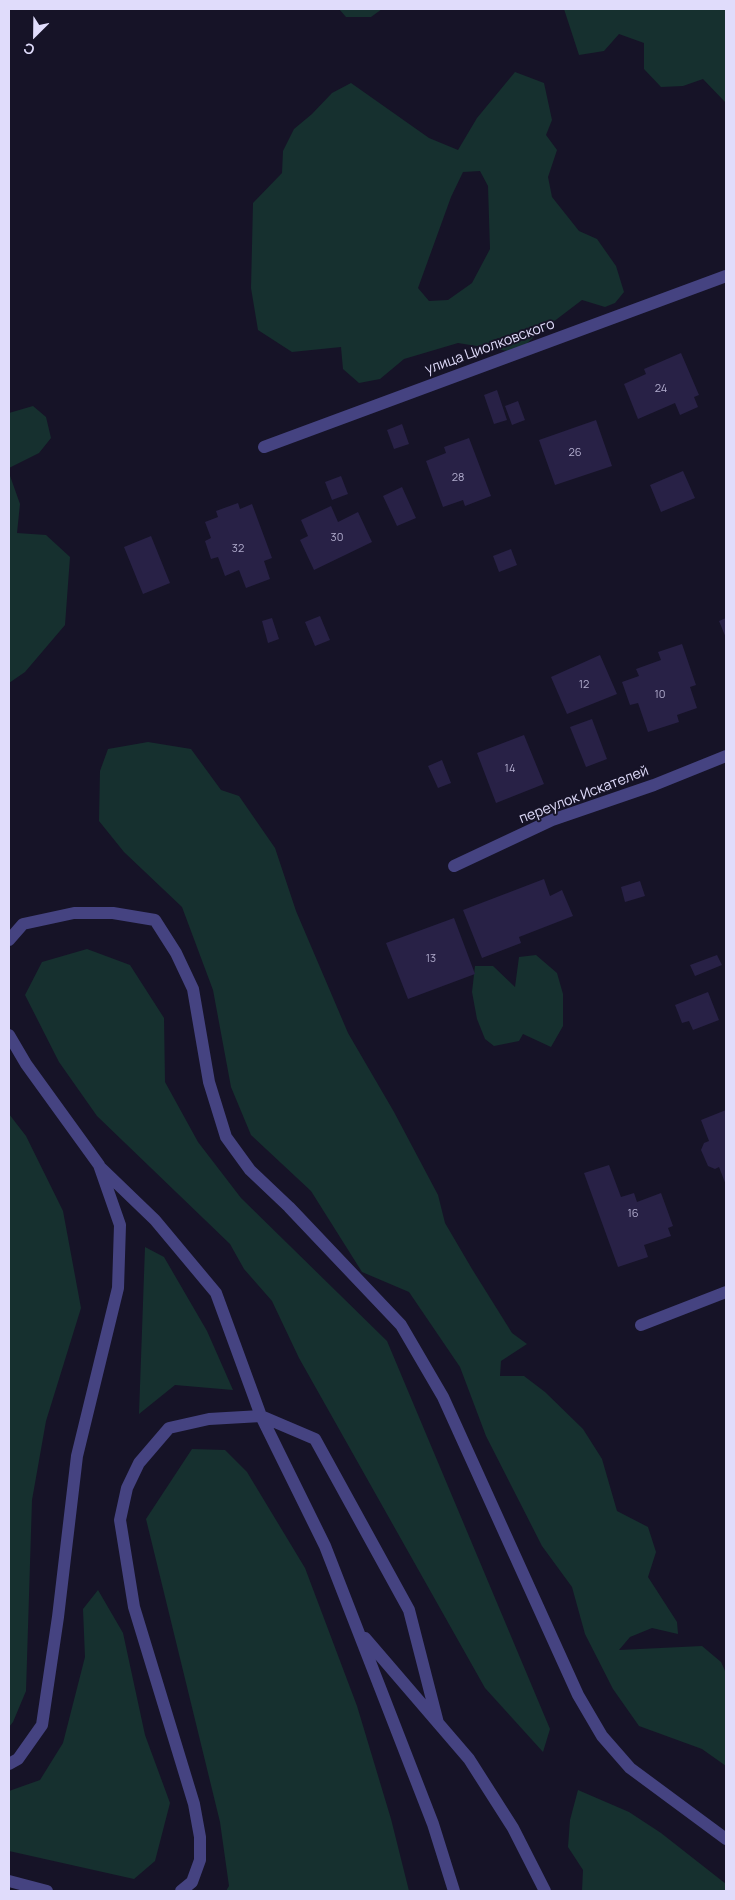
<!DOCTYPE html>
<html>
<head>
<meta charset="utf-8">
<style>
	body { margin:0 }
	#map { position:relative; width:735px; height:1900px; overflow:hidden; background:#161327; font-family:Manrope,sans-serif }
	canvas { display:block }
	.frame { position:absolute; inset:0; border:10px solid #e0dcfb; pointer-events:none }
	.north { position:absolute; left:10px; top:10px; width:50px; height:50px; -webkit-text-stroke:4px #161327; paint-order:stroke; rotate:203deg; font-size:14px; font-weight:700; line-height:20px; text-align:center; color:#e0dcfb }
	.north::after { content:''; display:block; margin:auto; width:18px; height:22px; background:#e0dcfb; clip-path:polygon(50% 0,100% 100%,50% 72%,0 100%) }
</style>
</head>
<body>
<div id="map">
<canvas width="735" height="1900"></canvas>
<div class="frame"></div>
<div class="north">С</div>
</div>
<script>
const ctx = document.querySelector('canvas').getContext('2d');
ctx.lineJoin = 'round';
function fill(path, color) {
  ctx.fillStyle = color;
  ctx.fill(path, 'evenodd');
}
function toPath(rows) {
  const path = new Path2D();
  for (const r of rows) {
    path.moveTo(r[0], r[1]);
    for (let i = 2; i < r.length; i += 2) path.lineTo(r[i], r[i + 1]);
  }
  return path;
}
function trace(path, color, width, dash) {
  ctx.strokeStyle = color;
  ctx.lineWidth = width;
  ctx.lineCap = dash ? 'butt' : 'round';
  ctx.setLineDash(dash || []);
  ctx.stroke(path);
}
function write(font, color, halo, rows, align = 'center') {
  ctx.font = font + ' Manrope,sans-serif';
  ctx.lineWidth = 4;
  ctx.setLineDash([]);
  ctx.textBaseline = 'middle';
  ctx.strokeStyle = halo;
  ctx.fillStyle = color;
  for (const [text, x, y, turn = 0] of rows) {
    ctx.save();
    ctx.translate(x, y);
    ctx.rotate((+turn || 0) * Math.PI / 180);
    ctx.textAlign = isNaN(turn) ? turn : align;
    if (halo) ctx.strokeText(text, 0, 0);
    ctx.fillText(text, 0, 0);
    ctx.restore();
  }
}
fill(toPath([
	[339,9,382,9,371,17,346,17],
	[564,9,726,9,726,103,703,79,683,86,661,87,644,69,644,43,619,34,604,51,579,55],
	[515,72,544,83,552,120,546,135,557,150,548,177,552,197,579,231,597,239,616,266,624,292,615,303,605,307,582,300,536,335,521,349,508,351,458,343,404,359,380,379,359,383,343,369,341,347,292,352,258,330,251,288,253,203,282,173,283,151,294,129,312,114,332,93,351,83,429,138,458,150,477,118],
	[480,171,488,186,490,249,472,283,448,300,429,301,418,288,451,197,463,172],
	[33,406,46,417,51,438,39,453,9,468,9,413],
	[9,473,20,504,17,533,46,535,70,557,65,625,25,672,9,683],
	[148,742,191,749,221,790,239,796,275,848,296,911,348,1033,394,1112,438,1195,445,1223,472,1269,512,1333,527,1344,501,1361,500,1376,524,1376,545,1392,583,1429,602,1459,617,1511,648,1527,656,1552,648,1577,677,1622,678,1634,652,1628,630,1637,619,1650,702,1646,721,1662,726,1673,726,1766,702,1749,639,1726,613,1689,585,1634,572,1587,542,1546,486,1436,460,1367,409,1292,362,1272,311,1191,251,1135,231,1087,213,990,182,907,124,852,99,821,100,771,108,749],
	[87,949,130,965,164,1018,165,1082,198,1142,241,1198,387,1341,550,1729,543,1752,485,1688,299,1358,272,1301,244,1269,230,1244,97,1116,59,1062,25,995,42,962],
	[536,955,557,973,563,994,563,1026,551,1047,523,1034,519,1041,494,1046,485,1039,477,1019,472,992,475,966,493,966,515,987,519,957],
	[9,1114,26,1136,63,1211,81,1308,46,1421,32,1500,26,1691,13,1722,9,1727],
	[145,1247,164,1257,207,1331,233,1390,175,1385,139,1414],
	[192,1449,225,1450,247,1472,305,1568,357,1706,391,1819,409,1891,226,1891,229,1886,220,1822,146,1519],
	[98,1590,123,1633,145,1735,170,1803,155,1861,134,1879,9,1851,9,1791,40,1780,63,1743,85,1657,83,1609],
	[578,1790,629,1812,661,1833,726,1884,726,1891,582,1891,583,1870,568,1847,570,1820]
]), '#16302f');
fill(toPath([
	[681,353,699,395,694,397,698,407,680,415,675,403,638,419,624,384,646,374,644,369],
	[497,390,507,420,494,424,484,395],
	[518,401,525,420,512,425,505,406],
	[596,420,612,466,555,485,539,440],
	[402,424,409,444,394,449,387,430],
	[469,438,491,496,465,506,463,500,443,507,426,461,446,453,444,447],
	[683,471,695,498,661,512,650,485],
	[341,476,348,494,332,500,325,482],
	[402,487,416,518,397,526,383,496],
	[238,503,240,509,252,504,272,558,264,561,270,579,246,588,239,570,225,576,218,557,211,559,205,541,211,538,205,522,218,517,216,511],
	[331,506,338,522,358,512,372,542,314,570,300,540,308,536,301,520],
	[151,536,170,583,143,594,124,547],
	[511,549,517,565,499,572,493,556],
	[320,616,330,640,315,646,305,622],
	[272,618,279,639,268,643,262,621],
	[726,618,726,638,719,621],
	[682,644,696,685,690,687,697,708,677,715,679,722,648,732,638,703,630,705,622,682,639,676,636,669,661,660,658,652],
	[600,655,617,694,567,714,551,677],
	[592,719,607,759,586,767,570,727],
	[524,735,544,784,496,803,477,753],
	[442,760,451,783,438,788,428,766],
	[544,879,550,896,562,890,573,916,519,937,521,943,482,958,463,910],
	[640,881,645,896,625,902,621,887],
	[454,918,475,974,408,999,386,943],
	[717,955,722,965,695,976,690,965],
	[708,992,719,1020,693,1030,689,1021,682,1023,675,1005],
	[726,1110,726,1185,719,1167,715,1169,708,1166,701,1150,704,1143,709,1141,701,1120],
	[609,1165,621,1197,634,1193,637,1202,661,1193,673,1226,668,1228,671,1236,644,1245,648,1257,618,1267,584,1173]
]), '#282146');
trace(toPath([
	[264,447,726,276],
	[454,866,552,820,654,785,726,756],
	[9,940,23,924,74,913,113,913,155,920,176,953,193,989,209,1082,226,1137,250,1170,289,1207,401,1325,443,1397,578,1695,602,1736,630,1768,726,1839],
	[9,1035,26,1064,99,1165,120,1225,118,1288,77,1456,58,1617,42,1725,18,1759,9,1764],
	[100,1167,155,1220,216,1293,261,1416,315,1439,409,1610,438,1723],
	[641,1325,726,1292],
	[365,1638,469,1759,513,1828,545,1891],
	[9,1881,47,1891],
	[181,1891,192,1882,200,1860,200,1837,194,1804,134,1607,120,1520,127,1488,139,1463,169,1428,209,1419,261,1416,325,1546,433,1824,454,1891]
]), '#454381', 12);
write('11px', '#b2adce', null, [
	["24",661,389],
	["26",575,453],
	["28",458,478],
	["30",337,538],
	["32",238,549],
	["12",584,685],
	["10",660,695],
	["14",510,769],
	["13",431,959],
	["16",633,1214]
]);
write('14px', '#e0dcfb', '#161327', [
	["улица Циолковского",490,347,-20],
	["переулок Искателей",584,795,-21]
]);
</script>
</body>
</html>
